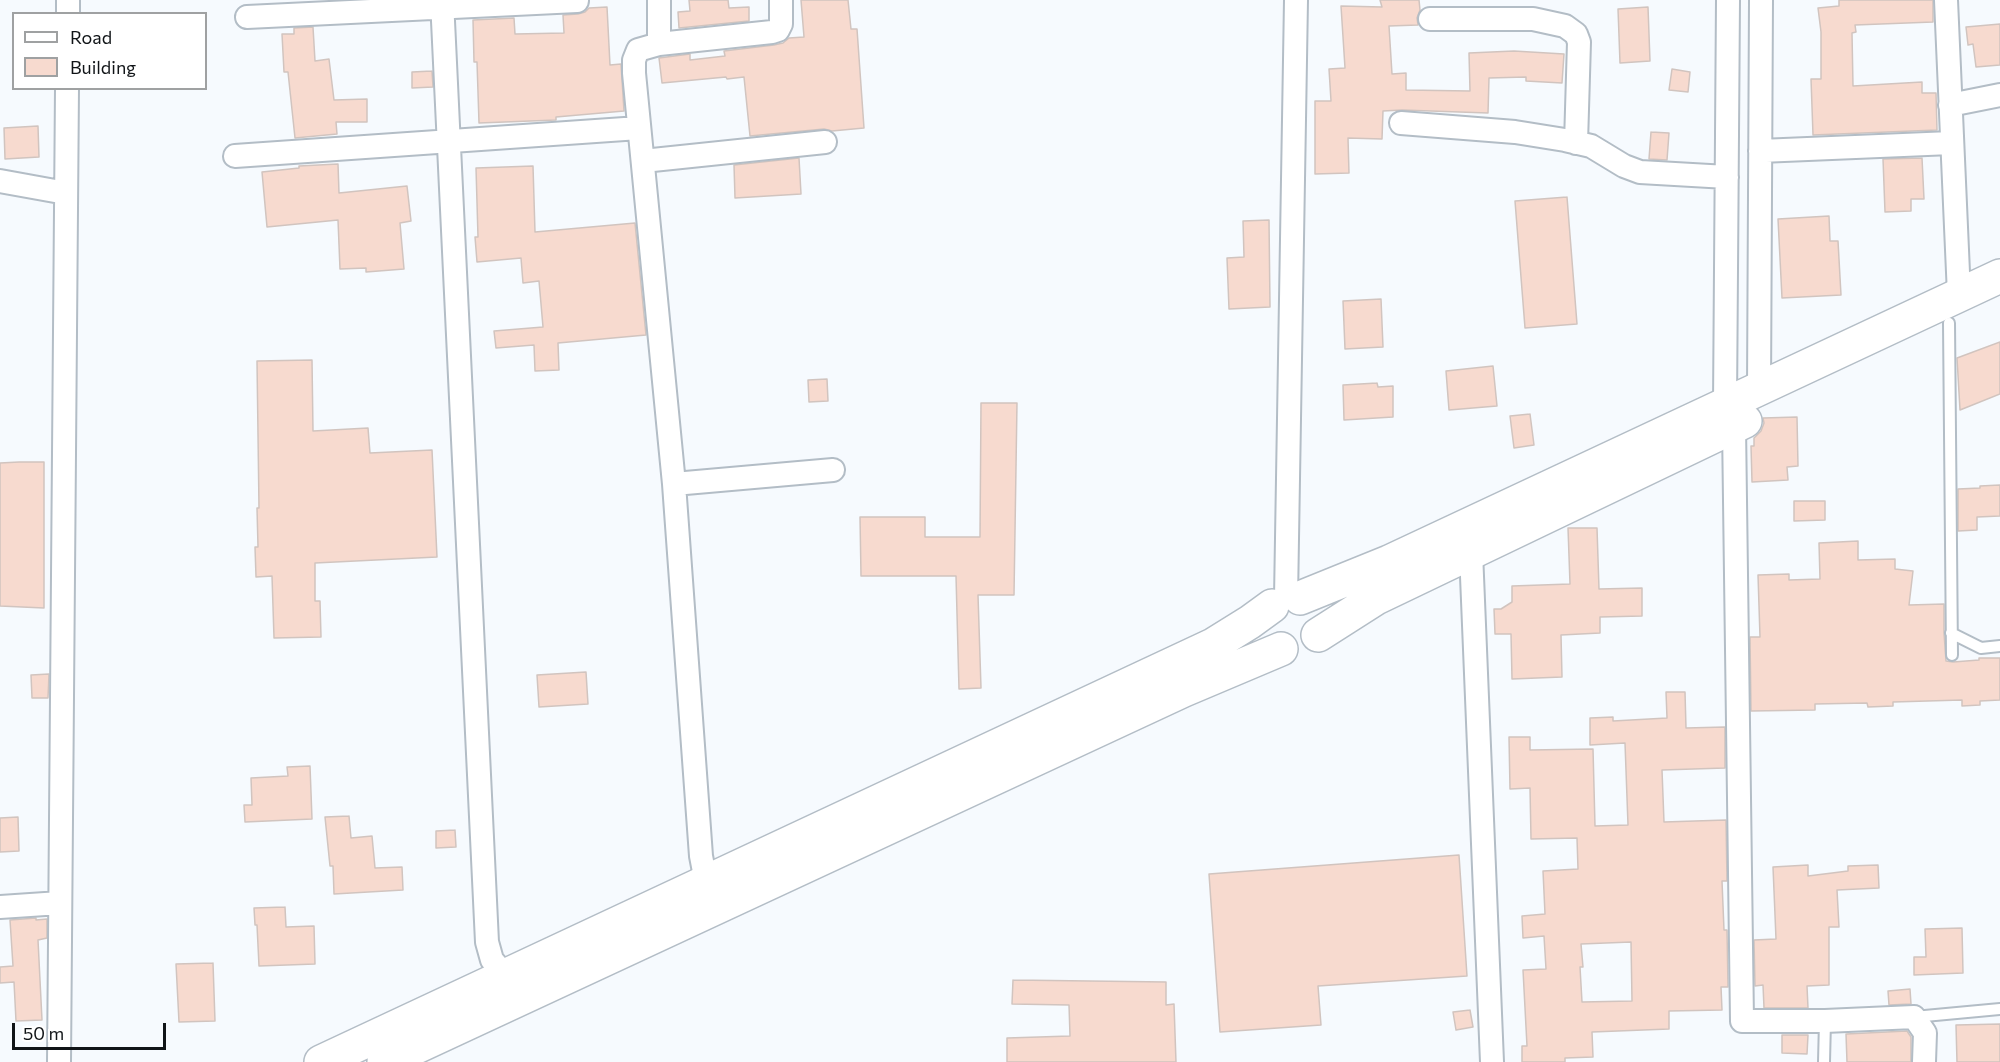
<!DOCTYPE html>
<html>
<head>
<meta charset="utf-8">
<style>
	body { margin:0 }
	#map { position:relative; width:2000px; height:1062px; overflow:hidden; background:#f6fafe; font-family:Commissioner,sans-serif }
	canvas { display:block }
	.legend { position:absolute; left:12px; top:12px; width:195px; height:78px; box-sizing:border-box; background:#fff; border:2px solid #9fa1a2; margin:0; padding:8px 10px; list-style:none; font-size:18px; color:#101417 }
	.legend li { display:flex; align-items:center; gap:12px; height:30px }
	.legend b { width:30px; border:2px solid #9fa1a2 }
	.scale { position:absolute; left:12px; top:1023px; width:154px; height:27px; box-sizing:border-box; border:3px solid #101417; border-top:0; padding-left:8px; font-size:18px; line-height:21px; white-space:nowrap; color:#101417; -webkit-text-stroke:4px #fff; paint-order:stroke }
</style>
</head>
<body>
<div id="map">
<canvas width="2000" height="1062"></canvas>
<ul class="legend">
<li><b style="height:8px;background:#fff"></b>Road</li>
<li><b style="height:16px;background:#f7dacf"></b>Building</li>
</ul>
<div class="scale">50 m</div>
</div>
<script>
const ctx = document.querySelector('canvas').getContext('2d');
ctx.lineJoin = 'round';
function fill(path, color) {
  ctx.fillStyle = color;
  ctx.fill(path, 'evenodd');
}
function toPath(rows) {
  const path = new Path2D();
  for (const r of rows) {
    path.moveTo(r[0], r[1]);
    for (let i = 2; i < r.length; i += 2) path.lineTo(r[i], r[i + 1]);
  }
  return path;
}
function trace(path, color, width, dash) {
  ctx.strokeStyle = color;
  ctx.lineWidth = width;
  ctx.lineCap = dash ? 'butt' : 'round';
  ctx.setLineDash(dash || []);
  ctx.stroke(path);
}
const building = toPath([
	[689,0,728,0,729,8,749,7,749,21,679,28,678,12,690,11,689,0],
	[801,0,848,0,851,29,857,29,864,128,832,131,824,129,750,136,744,77,727,79,726,77,662,83,659,58,690,54,690,60,725,56,724,51,774,45,783,43,789,38,804,37,801,0],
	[1380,0,1419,0,1420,10,1417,18,1418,25,1389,26,1392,74,1406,73,1406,90,1470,91,1469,53,1514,51,1564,54,1562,83,1526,81,1526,77,1489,78,1488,113,1402,110,1383,111,1382,139,1348,138,1349,173,1315,174,1315,101,1331,101,1329,69,1345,68,1341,6,1382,7,1380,0],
	[1839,0,1933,0,1933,22,1855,25,1856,32,1852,33,1853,86,1922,82,1922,93,1936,93,1937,130,1813,135,1811,79,1821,79,1821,32,1818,8,1839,6,1839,0],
	[607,7,610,65,621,64,624,111,556,117,556,120,479,123,477,62,474,62,473,20,514,18,515,34,564,33,563,15,578,14,585,12,589,8,607,7],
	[1648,7,1650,61,1620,63,1618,9,1648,7],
	[2000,24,2000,65,1976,67,1973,44,1968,45,1966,27,2000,24],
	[313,27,315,61,329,59,334,100,367,99,367,122,336,122,337,134,295,138,288,72,284,72,282,34,294,34,294,28,313,27],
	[1672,69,1690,72,1688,92,1669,90,1672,69],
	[432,71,433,87,412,88,412,72,432,71],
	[38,126,39,157,5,159,4,128,38,126],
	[1651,132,1669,133,1667,160,1649,159,1651,132],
	[799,158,801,194,735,198,734,165,799,158],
	[1922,158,1924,199,1911,199,1911,211,1885,212,1883,159,1922,158],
	[338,164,339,193,407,186,411,221,400,223,404,269,366,272,366,268,340,269,338,220,267,227,262,172,299,168,299,166,338,164],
	[533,166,535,232,635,223,646,335,558,343,559,370,535,371,534,345,496,348,494,331,543,327,539,281,523,283,521,258,477,262,475,237,478,237,476,168,533,166],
	[1567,197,1577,324,1525,328,1515,201,1567,197],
	[1829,216,1830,241,1838,241,1841,295,1782,298,1778,219,1829,216],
	[1269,220,1270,307,1229,309,1227,258,1244,257,1243,221,1269,220],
	[1381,299,1383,347,1345,349,1343,301,1381,299],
	[2000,342,2000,394,1960,410,1957,358,2000,342],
	[312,360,313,431,368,428,370,453,432,450,437,557,315,563,315,601,320,601,321,637,274,638,272,576,256,577,255,547,258,547,257,508,259,508,257,361,312,360],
	[1493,366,1497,406,1449,410,1446,371,1493,366],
	[827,379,828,401,809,402,808,380,827,379],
	[1377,383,1378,387,1393,386,1393,417,1344,420,1343,385,1377,383],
	[981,403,1017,403,1014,595,978,595,981,688,959,689,956,576,861,576,860,517,925,517,925,537,980,537,981,403],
	[1530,414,1534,445,1514,448,1510,416,1530,414],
	[1797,417,1798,466,1787,467,1788,480,1752,482,1751,446,1754,446,1754,438,1761,431,1764,423,1763,418,1797,417],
	[19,462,44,462,44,608,0,606,0,463,19,462],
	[2000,485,2000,516,1977,517,1977,530,1958,531,1958,489,1980,488,1980,486,2000,485],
	[1794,501,1825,501,1825,520,1794,521,1794,501],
	[1568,528,1597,528,1599,589,1642,588,1642,616,1600,617,1600,633,1561,635,1562,677,1512,679,1511,634,1495,634,1494,609,1501,609,1512,602,1512,586,1570,584,1568,528],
	[1858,541,1858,560,1895,559,1895,569,1913,571,1909,605,1944,604,1944,633,1946,661,1953,662,1979,660,1979,658,2000,658,2000,700,1980,701,1980,705,1962,706,1962,700,1893,702,1893,706,1868,707,1867,703,1815,704,1815,710,1751,711,1750,637,1760,637,1758,575,1789,574,1789,580,1820,579,1819,543,1858,541],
	[586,672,588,704,539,707,537,675,586,672],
	[49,674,48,698,32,698,31,675,49,674],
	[1666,692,1685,692,1686,728,1725,727,1725,768,1662,770,1664,822,1726,820,1727,881,1722,881,1724,930,1727,930,1728,987,1721,987,1722,1010,1669,1011,1669,1029,1592,1032,1593,1057,1565,1058,1565,1062,1522,1062,1522,1046,1527,1046,1523,970,1546,969,1544,936,1523,938,1522,916,1545,914,1543,871,1578,869,1577,838,1531,839,1530,788,1510,789,1509,737,1530,737,1530,750,1593,749,1595,826,1628,825,1625,743,1590,745,1590,718,1613,717,1613,721,1667,718,1666,692],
	[1631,942,1632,1001,1582,1002,1580,967,1583,967,1581,944,1631,942],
	[310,766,312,819,245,822,244,805,252,805,251,778,288,776,287,767,310,766],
	[349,816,351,838,372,836,375,868,402,867,403,890,334,894,333,866,330,866,325,817,349,816],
	[18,817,19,851,0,852,0,818,18,817],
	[455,830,456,847,436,848,436,831,455,830],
	[1459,855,1467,976,1318,986,1321,1025,1220,1032,1209,874,1459,855],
	[1808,865,1808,876,1848,871,1848,866,1878,865,1879,888,1837,890,1839,927,1829,927,1829,985,1807,986,1808,1008,1764,1008,1763,985,1755,986,1754,940,1776,939,1773,867,1808,865],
	[285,907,286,927,314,926,315,964,259,966,257,925,255,925,254,908,285,907],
	[36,918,36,920,47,919,47,938,38,940,42,1020,16,1021,14,982,0,983,0,967,13,966,10,920,36,918],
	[1962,928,1963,973,1914,975,1914,957,1926,957,1925,929,1962,928],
	[213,963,215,1021,179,1022,176,964,213,963],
	[1013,980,1166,982,1166,1005,1174,1004,1176,1062,1007,1062,1007,1038,1070,1036,1069,1005,1012,1004,1013,980],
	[1910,989,1911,1004,1889,1005,1888,991,1910,989],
	[1470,1010,1473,1027,1456,1030,1453,1012,1470,1010],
	[2000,1024,2000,1062,1957,1062,1956,1025,2000,1024],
	[1907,1031,1911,1037,1911,1062,1847,1062,1846,1034,1907,1031],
	[1782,1035,1808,1035,1807,1054,1782,1053,1782,1035]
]);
fill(building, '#f7dacf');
trace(building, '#d1c4bf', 1.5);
const service = toPath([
	[1949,323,1952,655],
	[1951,633,1981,648,2000,646],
	[1914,1017,2000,1009],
	[1824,1062,1825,1021]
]);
const minor = toPath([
	[442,0,487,942,492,960,506,976],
	[659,0,659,44,638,50,634,60,634,73,674,484,701,856,706,882],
	[1946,0,1959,295],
	[68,14,68,0],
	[247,17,577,1],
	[1430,19,1533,19,1565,26,1576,34,1579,42,1576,143],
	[659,44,772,32,778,30,781,24,781,0],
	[1950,105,2000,95],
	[1401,123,1515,132,1565,140,1591,146,1624,166,1640,172,1727,177],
	[1760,151,1951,143],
	[235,156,639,128],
	[643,161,825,142],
	[0,181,66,193],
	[1759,389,1761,0],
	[1725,405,1728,0],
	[1734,426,1742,1021,1825,1021,1914,1017,1925,1033,1924,1062],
	[674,484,833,470],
	[1471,552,1492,1062],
	[1286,598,1296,0],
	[0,907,60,903],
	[59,1062,67,88]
]);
const trunk = toPath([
	[1300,598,1389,562,2000,276],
	[1318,635,1376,598,1399,587,1745,421],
	[321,1062,1213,645,1250,622,1272,606],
	[384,1062,1184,690,1281,649]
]);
trace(service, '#b3bdc6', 14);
trace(minor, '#b3bdc6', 26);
trace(trunk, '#b3bdc6', 36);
trace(service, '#fff', 10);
trace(minor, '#fff', 22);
trace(trunk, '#fff', 33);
</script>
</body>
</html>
